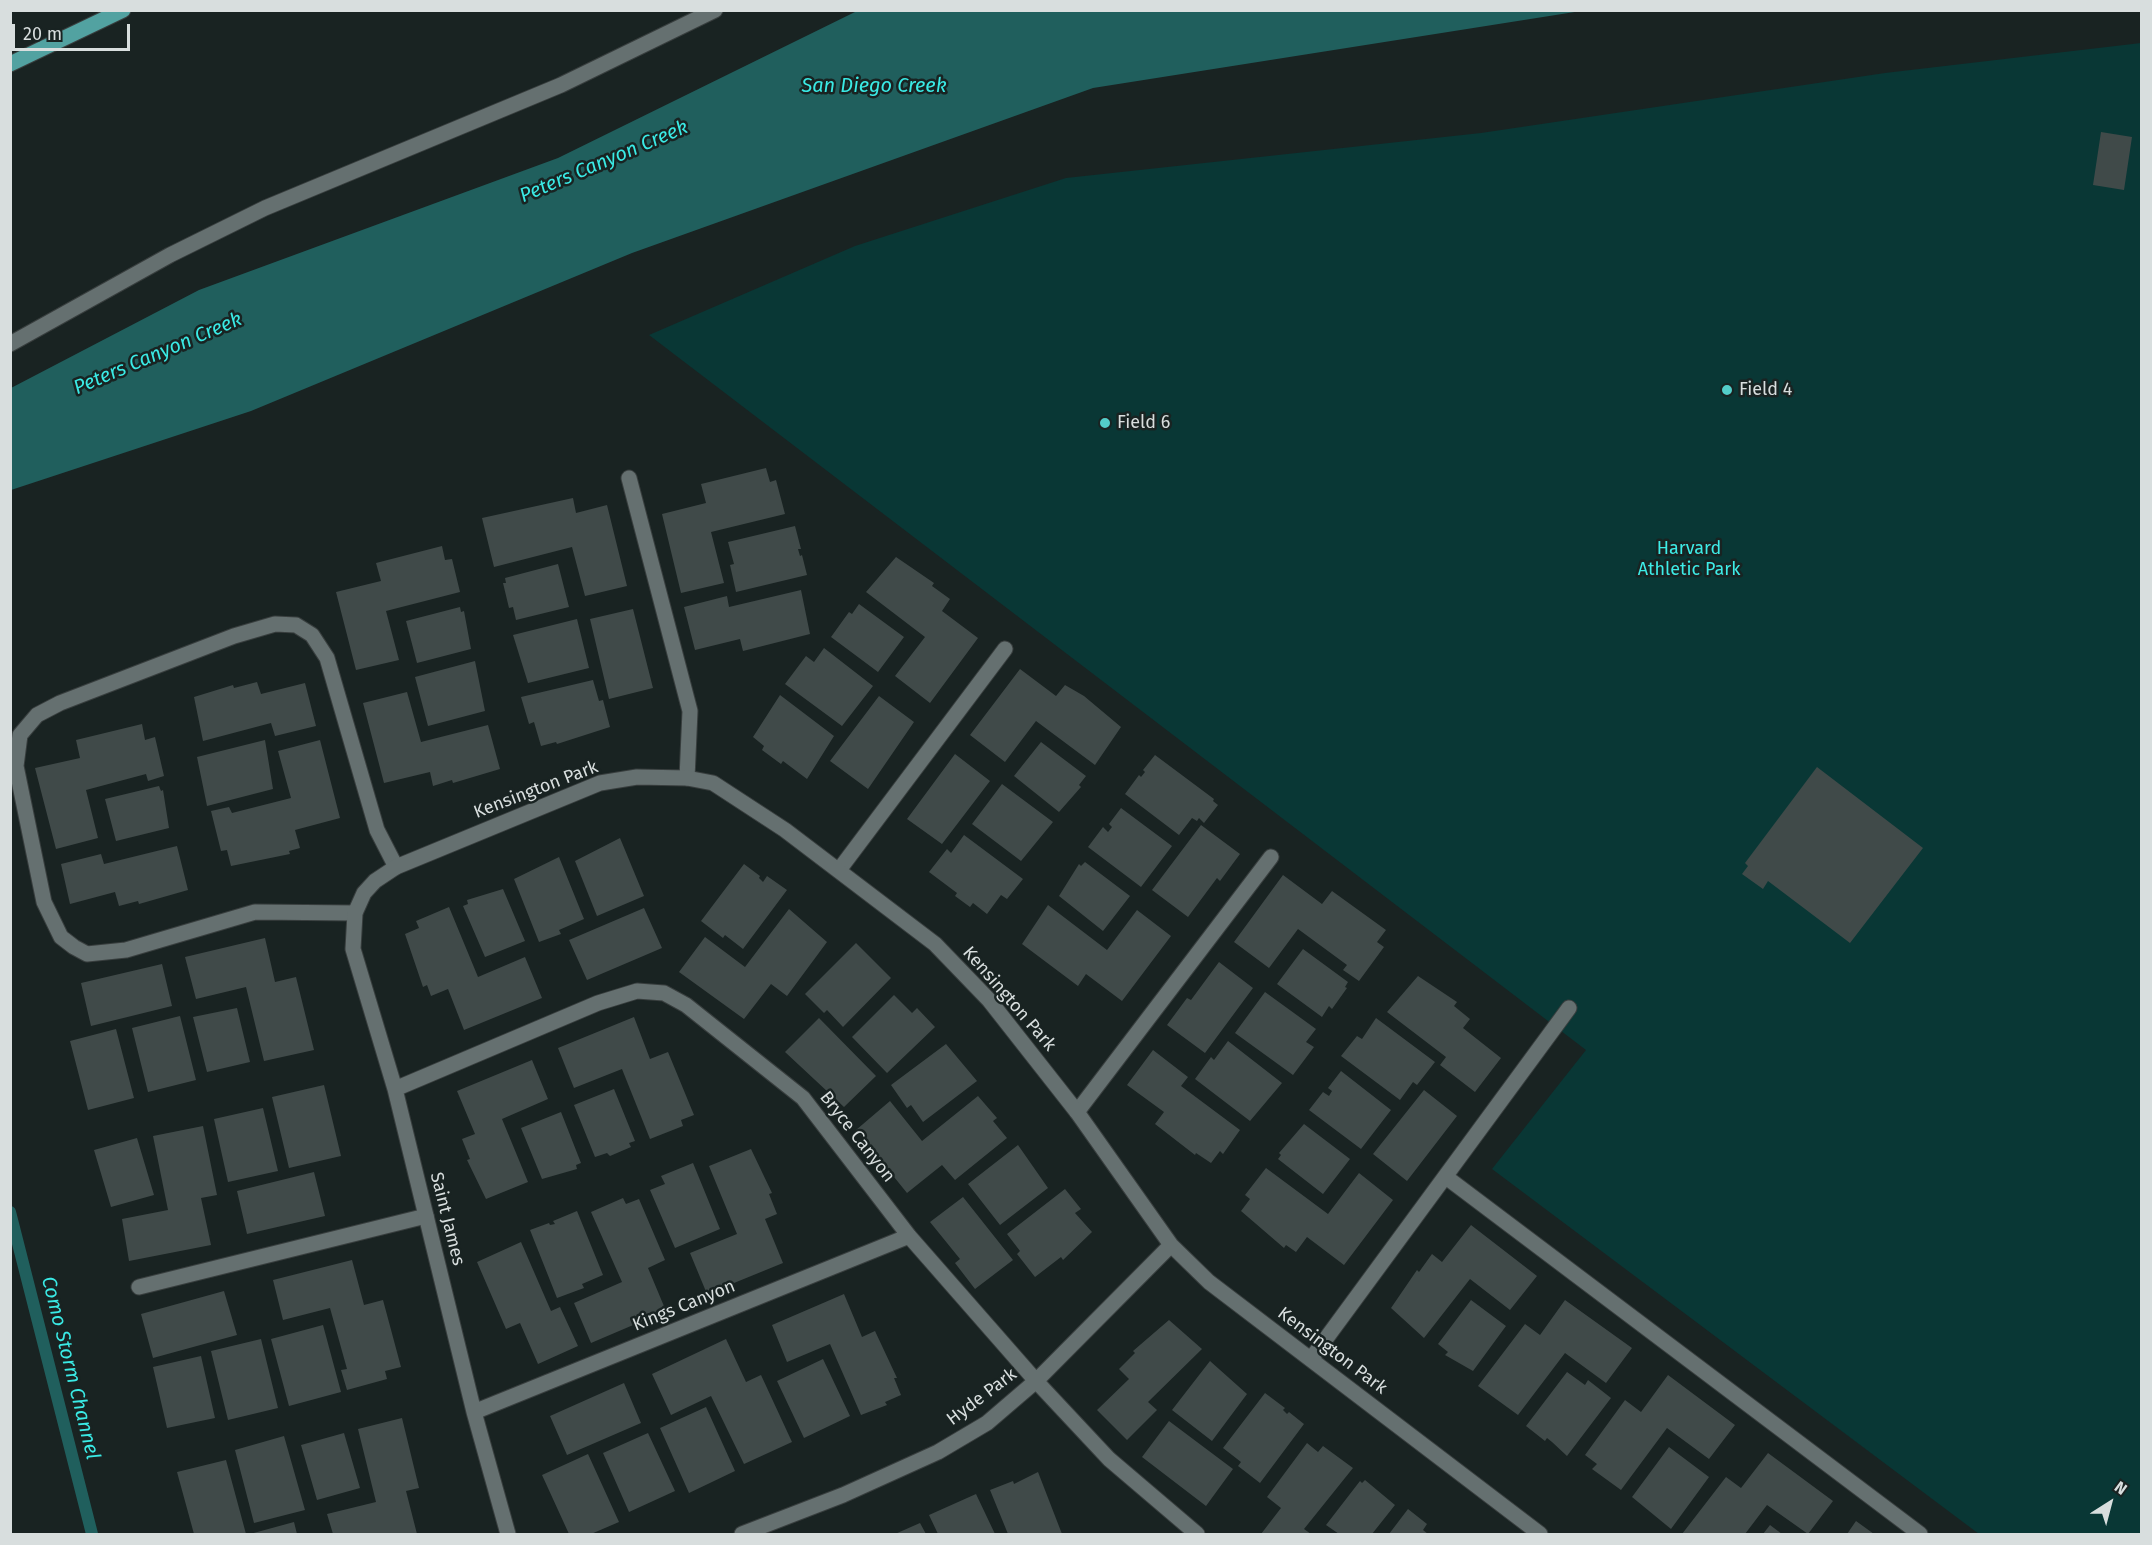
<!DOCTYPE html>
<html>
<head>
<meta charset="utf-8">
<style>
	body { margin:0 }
	#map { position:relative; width:2152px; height:1545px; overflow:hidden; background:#192322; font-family:"Fira Sans",sans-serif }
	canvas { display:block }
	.frame { position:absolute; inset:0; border:12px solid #d8dede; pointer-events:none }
	.north { position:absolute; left:2080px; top:1473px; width:60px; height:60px; -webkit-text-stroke:4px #192322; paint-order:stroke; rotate:36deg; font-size:16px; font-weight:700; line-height:24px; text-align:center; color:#d8dede }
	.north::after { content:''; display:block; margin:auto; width:21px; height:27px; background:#d8dede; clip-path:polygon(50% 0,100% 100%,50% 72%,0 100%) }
	.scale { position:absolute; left:12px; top:24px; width:118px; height:27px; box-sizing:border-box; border:3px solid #d8dede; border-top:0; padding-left:8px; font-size:18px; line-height:21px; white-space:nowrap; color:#d8dede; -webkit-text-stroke:4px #192322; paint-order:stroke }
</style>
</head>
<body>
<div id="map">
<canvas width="2152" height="1545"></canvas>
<div class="frame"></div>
<div class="north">N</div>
<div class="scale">20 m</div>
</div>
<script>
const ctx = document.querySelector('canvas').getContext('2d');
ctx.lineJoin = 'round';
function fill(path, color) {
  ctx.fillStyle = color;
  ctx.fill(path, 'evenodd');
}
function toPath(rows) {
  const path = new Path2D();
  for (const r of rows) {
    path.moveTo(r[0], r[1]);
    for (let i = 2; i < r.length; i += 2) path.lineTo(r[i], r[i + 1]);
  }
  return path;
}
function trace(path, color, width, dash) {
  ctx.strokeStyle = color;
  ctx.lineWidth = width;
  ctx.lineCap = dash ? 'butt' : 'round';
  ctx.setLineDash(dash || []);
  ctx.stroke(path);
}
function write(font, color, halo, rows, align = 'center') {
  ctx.font = font + ' "Fira Sans",sans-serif';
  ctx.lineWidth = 5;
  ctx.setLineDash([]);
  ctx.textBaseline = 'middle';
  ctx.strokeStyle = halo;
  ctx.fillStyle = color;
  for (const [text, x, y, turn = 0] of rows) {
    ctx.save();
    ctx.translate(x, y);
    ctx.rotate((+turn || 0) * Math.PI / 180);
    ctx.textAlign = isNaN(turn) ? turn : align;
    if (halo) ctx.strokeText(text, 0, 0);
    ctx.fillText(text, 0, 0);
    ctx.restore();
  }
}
fill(toPath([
	[2141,43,2141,1534,1979,1534,1492,1169,1586,1050,649,335,855,246,1066,178,1481,133,1885,73]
]), '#093735');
fill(toPath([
	[857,11,1581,11,1093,88,632,253,251,411,11,490,11,388,199,290,558,158]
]), '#205f5d');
trace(toPath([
	[10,1212,92,1534]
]), '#205f5d', 12);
fill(toPath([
	[2101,132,2132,137,2124,190,2093,185],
	[766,468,770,482,776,480,785,514,711,532,724,583,681,593,662,514,706,503,701,484],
	[573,498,576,513,607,505,627,586,585,596,572,547,494,567,482,518],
	[795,526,801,549,798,549,800,556,802,555,807,575,736,592,730,565,734,564,728,542],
	[442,546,445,560,452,559,460,592,386,611,399,660,356,670,336,592,381,581,376,563],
	[896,557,934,583,932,586,950,599,942,611,978,638,930,703,895,676,925,637,866,592],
	[558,564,569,607,516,620,513,607,509,608,503,583,506,583,505,578],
	[801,590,810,634,743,651,740,639,695,650,684,607,727,596,729,607],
	[859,604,904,637,878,672,831,637,849,612,852,614],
	[460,607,461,612,464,611,471,649,417,663,406,621],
	[633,609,653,688,609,699,590,619],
	[577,619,589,668,528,683,513,635],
	[824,648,873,686,842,726,785,684,806,656,814,662],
	[475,661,485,711,428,726,415,677],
	[1020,669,1056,696,1065,685,1084,696,1121,727,1095,765,1036,721,1005,762,970,735],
	[593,680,599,701,603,700,610,727,557,744,556,742,541,746,534,722,529,724,521,697],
	[257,682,261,694,305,683,316,726,275,736,271,723,203,741,194,697,233,685,234,688],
	[407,692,421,742,488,725,500,769,453,783,452,780,433,786,430,772,384,783,363,703],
	[780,695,834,736,807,779,783,761,781,764,762,750,764,746,753,737],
	[879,696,914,722,868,789,830,761],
	[142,724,145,740,155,737,164,776,148,781,146,774,86,790,98,838,56,849,35,768,80,758,76,740],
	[265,740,273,789,207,806,197,757],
	[320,740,340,818,295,830,300,848,289,851,290,854,231,866,227,850,221,851,211,811,229,807,232,813,291,798,278,751],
	[1041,742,1086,776,1079,785,1081,787,1059,812,1014,776],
	[955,754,990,781,942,844,907,819],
	[1155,755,1214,799,1213,801,1218,805,1204,823,1199,818,1197,821,1192,818,1179,835,1125,794,1139,775,1141,777,1145,772,1143,770],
	[1817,767,1923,848,1850,943,1768,881,1763,889,1742,874,1748,866,1745,863],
	[1002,784,1053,822,1021,861,972,824],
	[159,786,161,791,163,790,169,828,116,841,105,799],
	[1121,808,1172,846,1141,887,1088,847,1103,827,1108,832,1112,827,1109,824],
	[1201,825,1240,854,1220,881,1217,878,1188,917,1152,890],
	[964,835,1023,879,1007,899,1001,895,987,914,973,903,970,907,955,896,957,893,929,872,947,849,951,853],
	[620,838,644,896,597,916,575,861],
	[177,846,188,890,139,904,138,901,119,906,115,892,70,904,61,864,101,854,104,864],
	[559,857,584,919,559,930,561,934,539,942,514,879],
	[1085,862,1130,896,1103,931,1059,896,1079,864,1081,866],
	[744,864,760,876,759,878,763,882,767,876,787,890,743,949,725,935,723,938,701,921],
	[1283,875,1322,904,1332,891,1386,930,1377,942,1384,947,1359,981,1343,970,1347,965,1298,929,1269,968,1234,942],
	[503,889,525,941,485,957,463,906,468,904,467,900],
	[1048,905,1107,950,1137,910,1171,936,1122,1001,1086,974,1078,986,1022,944],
	[449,907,478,977,525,957,542,998,464,1030,448,989,431,996,427,985,423,987,405,934,419,928,416,921],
	[644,908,662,948,587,980,569,940],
	[789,909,827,942,787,996,771,984,744,1019,679,972,705,937,745,967],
	[265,938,275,982,296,977,314,1050,264,1061,246,987,196,999,185,957],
	[856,943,891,978,843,1027,827,1010,824,1013,805,994],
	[1303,949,1348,982,1345,987,1347,988,1332,1009,1329,1006,1322,1017,1277,984],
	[1219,962,1253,988,1205,1053,1167,1025,1187,998,1191,1000],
	[162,964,172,1006,91,1026,81,983],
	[1418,976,1457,1002,1454,1006,1470,1019,1463,1028,1501,1058,1475,1092,1440,1065,1446,1057,1387,1012],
	[1265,992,1316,1029,1306,1042,1314,1047,1293,1075,1235,1033],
	[894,995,912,1013,917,1008,935,1027,887,1073,852,1037],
	[237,1008,250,1062,207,1072,193,1017],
	[180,1016,196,1080,148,1092,132,1028],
	[634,1017,650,1059,668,1052,694,1115,681,1120,683,1126,650,1139,622,1069,574,1088,558,1048],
	[819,1018,876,1076,844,1107,785,1052],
	[1376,1018,1435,1062,1417,1085,1413,1082,1400,1100,1341,1056,1357,1036,1362,1039],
	[116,1029,134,1098,88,1110,70,1041],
	[1228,1041,1282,1083,1250,1121,1195,1079,1211,1057,1214,1060],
	[946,1044,977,1081,923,1122,911,1105,907,1108,891,1085],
	[1153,1050,1188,1077,1181,1086,1240,1130,1223,1154,1220,1151,1211,1163,1196,1153,1195,1155,1155,1124,1164,1112,1127,1085],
	[532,1060,548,1099,502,1119,528,1182,486,1199,467,1160,470,1159,462,1139,475,1134,457,1091],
	[1341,1071,1391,1110,1361,1149,1309,1110,1323,1092,1329,1096,1332,1091,1328,1088],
	[324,1085,341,1156,289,1168,272,1097],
	[614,1089,635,1141,629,1143,631,1147,610,1156,607,1153,595,1157,574,1105],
	[1424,1090,1457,1116,1407,1181,1373,1154],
	[978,1096,997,1118,993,1121,1007,1138,955,1180,942,1165,907,1193,856,1130,890,1101,922,1141],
	[263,1108,278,1171,228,1182,214,1119],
	[561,1112,581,1163,576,1165,577,1169,542,1179,521,1128],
	[1304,1124,1350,1159,1323,1194,1278,1159,1281,1155,1279,1153],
	[203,1126,217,1195,201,1198,211,1245,129,1261,122,1219,168,1210,153,1136],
	[137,1138,154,1195,111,1207,94,1150],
	[1018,1145,1048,1188,1000,1225,968,1184],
	[751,1149,772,1193,769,1194,777,1214,765,1219,783,1263,707,1294,690,1253,737,1234,709,1166],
	[693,1163,720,1229,675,1248,650,1190,665,1184,661,1176],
	[1266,1168,1328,1214,1359,1173,1393,1200,1344,1265,1307,1237,1296,1252,1286,1245,1284,1248,1241,1211,1250,1199,1245,1195],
	[314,1172,325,1216,247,1234,237,1191],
	[1065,1189,1081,1209,1075,1213,1092,1232,1063,1260,1061,1257,1035,1277,1017,1254,1020,1251,1007,1234],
	[963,1197,1013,1260,975,1289,955,1263,960,1259,930,1222],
	[623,1198,626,1204,639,1199,665,1260,648,1268,666,1311,591,1343,574,1303,622,1282,591,1212],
	[577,1211,603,1275,582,1284,584,1288,557,1298,530,1230,549,1223,550,1225,555,1224,553,1221],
	[1471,1225,1537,1276,1510,1310,1470,1279,1424,1338,1391,1308,1417,1270,1419,1272,1432,1254,1442,1262],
	[521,1242,551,1311,560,1307,578,1346,538,1364,520,1323,506,1329,477,1262],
	[352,1260,364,1305,383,1300,401,1367,385,1371,387,1379,347,1390,341,1370,347,1369,330,1308,283,1320,273,1280],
	[224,1291,237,1335,153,1358,141,1314],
	[844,1294,862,1337,875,1331,897,1378,894,1378,901,1395,885,1402,887,1405,861,1415,830,1344,787,1362,772,1325],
	[1471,1300,1506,1326,1473,1371,1445,1355,1448,1352,1438,1344],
	[1565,1300,1632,1348,1606,1383,1565,1353,1518,1415,1478,1386,1525,1324,1540,1335],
	[1169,1320,1202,1349,1148,1402,1157,1410,1127,1440,1097,1410,1129,1379,1119,1369,1135,1353,1133,1351],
	[323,1325,341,1392,289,1406,271,1339],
	[261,1339,278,1408,228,1420,211,1351],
	[726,1339,746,1382,761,1375,792,1442,744,1464,711,1396,671,1415,652,1374],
	[201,1356,215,1418,167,1428,153,1367],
	[823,1359,850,1416,804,1438,777,1381],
	[1210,1361,1247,1394,1212,1441,1172,1410],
	[1567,1372,1585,1385,1588,1380,1611,1398,1567,1456,1552,1442,1547,1438,1545,1441,1526,1426],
	[1668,1375,1735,1425,1709,1459,1667,1428,1621,1490,1592,1469,1597,1464,1585,1455,1625,1400,1641,1412],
	[624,1383,641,1423,567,1455,550,1416],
	[1265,1393,1285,1408,1283,1410,1287,1414,1289,1412,1304,1424,1260,1483,1238,1466,1241,1462,1223,1448],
	[706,1407,735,1471,689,1493,660,1428],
	[402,1418,419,1488,406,1491,417,1534,333,1534,327,1514,376,1502,358,1429],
	[1169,1421,1233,1469,1206,1506,1142,1457],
	[344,1433,360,1488,317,1500,301,1445],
	[648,1433,675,1491,629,1512,603,1453],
	[284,1436,305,1510,254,1523,235,1450],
	[1307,1443,1318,1452,1323,1446,1353,1468,1304,1529,1311,1534,1261,1534,1281,1508,1267,1497],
	[1669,1447,1709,1477,1671,1529,1632,1497],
	[1768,1453,1833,1501,1808,1534,1767,1505,1745,1534,1682,1534,1726,1477,1741,1488],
	[588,1454,619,1522,591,1534,569,1534,542,1475],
	[226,1460,246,1534,194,1534,177,1472],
	[1038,1472,1062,1534,1008,1534,990,1490,1013,1481,1014,1484],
	[1365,1480,1395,1505,1372,1534,1339,1534,1326,1525,1360,1481,1362,1483],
	[976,1494,995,1534,938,1534,929,1515],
	[1408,1509,1427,1524,1423,1530,1428,1534,1389,1534],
	[1856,1521,1874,1534,1847,1534],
	[294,1522,297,1534,250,1534],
	[920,1523,926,1534,895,1534],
	[1770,1525,1782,1534,1763,1534]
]), '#404a49');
const lane = toPath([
	[10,344,170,255,265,208,561,85,715,10],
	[629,478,690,711,687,778],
	[839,870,1005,649],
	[355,913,255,912,126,950,87,954,74,947,61,937,44,902,16,766,20,735,37,715,60,703,234,636,275,624,296,625,312,635,327,658,377,830,396,867],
	[1077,1112,1271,857],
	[1446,1177,1920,1534],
	[139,1287,426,1216],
	[1311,1359,1569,1008]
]);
const street = toPath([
	[395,1089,598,1003,637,991,664,993,686,1005,803,1098,909,1236,1036,1381,1109,1459,1197,1534],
	[474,1412,909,1236],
	[508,1534,474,1412,395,1089,353,949,355,913,364,893,375,881,396,867,600,783,637,777,687,778,713,783,785,830,935,944,989,1000,1077,1112,1171,1245,1209,1282,1540,1534],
	[742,1534,843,1495,938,1452,987,1423,1036,1381,1171,1245]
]);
const primary = toPath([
	[10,64,123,10]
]);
trace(lane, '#383e3e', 17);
trace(street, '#383e3e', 17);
trace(primary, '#383e3e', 17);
trace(lane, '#657070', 15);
trace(street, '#657070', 15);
trace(primary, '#52a2a1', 15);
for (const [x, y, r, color] of [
	[1727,390,6,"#53cdc9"],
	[1105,423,6,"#53cdc9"]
]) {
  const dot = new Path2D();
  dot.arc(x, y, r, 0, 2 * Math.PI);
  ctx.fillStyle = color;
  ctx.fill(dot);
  trace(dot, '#192322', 2);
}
write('18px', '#d8dede', '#192322', [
	["Field 4",1739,390],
	["Field 6",1117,423]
], 'left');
write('18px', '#3dece7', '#192322', [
	["Harvard",1689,549],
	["Athletic Park",1689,570]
]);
write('18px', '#d8dede', '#192322', [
	["Kensington Park",536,790,-21],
	["Kensington Park",1009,999,49],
	["Bryce Canyon",857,1137,52],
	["Saint James",447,1219,76],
	["Kings Canyon",684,1306,-22],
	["Kensington Park",1332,1351,37],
	["Hyde Park",982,1397,-37]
]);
write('italic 20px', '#3aeae5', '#192322', [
	["San Diego Creek",874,86],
	["Peters Canyon Creek",604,162,-23],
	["Peters Canyon Creek",158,354,-23],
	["Como Storm Channel",70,1368,76]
]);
</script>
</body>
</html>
